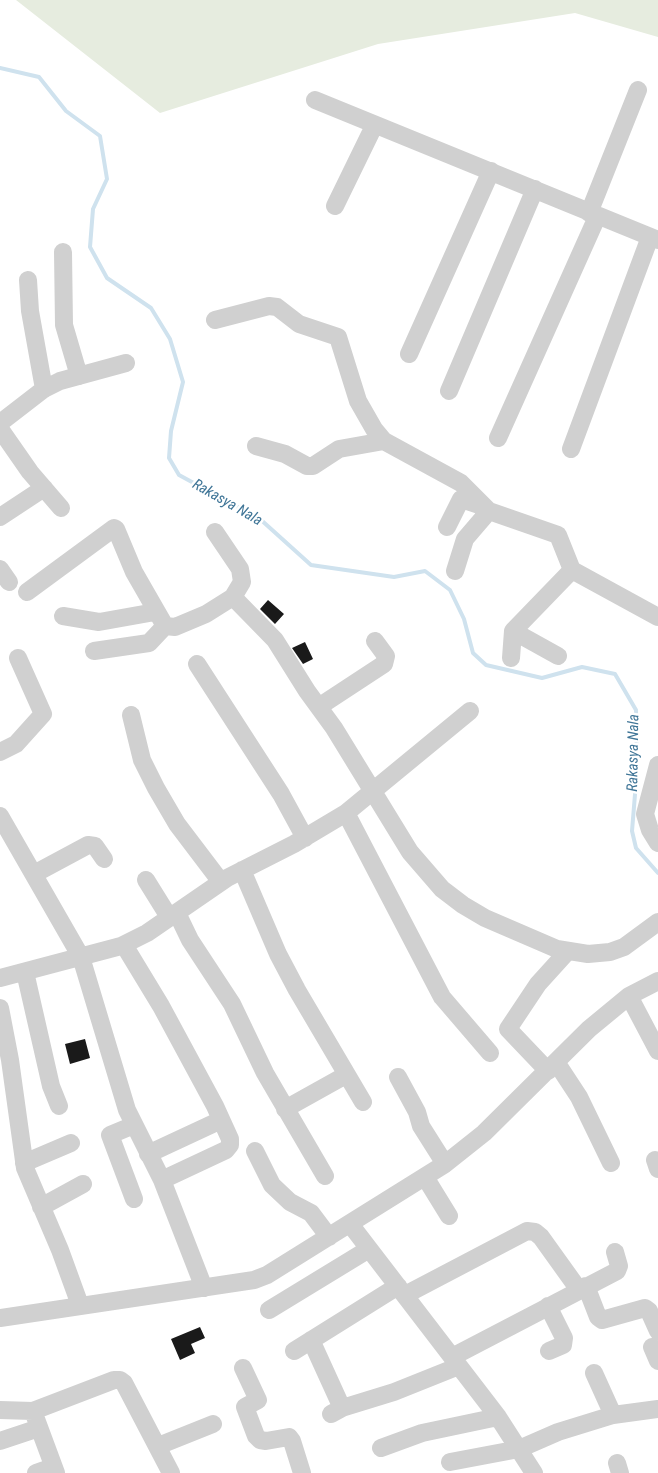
<!DOCTYPE html>
<html>
<head>
<meta charset="utf-8">
<style>
	body { margin:0 }
	canvas { display:block; background:#fff }
</style>
</head>
<body>
<canvas width="658" height="1473"></canvas>
<script>
const ctx = document.querySelector('canvas').getContext('2d');
ctx.lineJoin = 'round';
function fill(path, color) {
  ctx.fillStyle = color;
  ctx.fill(path, 'evenodd');
}
function toPath(rows) {
  const path = new Path2D();
  for (const r of rows) {
    path.moveTo(r[0], r[1]);
    for (let i = 2; i < r.length; i += 2) path.lineTo(r[i], r[i + 1]);
  }
  return path;
}
function trace(path, color, width, dash) {
  ctx.strokeStyle = color;
  ctx.lineWidth = width;
  ctx.lineCap = dash ? 'butt' : 'round';
  ctx.setLineDash(dash || []);
  ctx.stroke(path);
}
function write(font, color, halo, rows, align = 'center') {
  ctx.font = font + ' "Roboto Condensed",sans-serif';
  ctx.lineWidth = 5;
  ctx.setLineDash([]);
  ctx.textBaseline = 'middle';
  ctx.strokeStyle = halo;
  ctx.fillStyle = color;
  for (const [text, x, y, turn = 0] of rows) {
    ctx.save();
    ctx.translate(x, y);
    ctx.rotate((+turn || 0) * Math.PI / 180);
    ctx.textAlign = isNaN(turn) ? turn : align;
    if (halo) ctx.strokeText(text, 0, 0);
    ctx.fillText(text, 0, 0);
    ctx.restore();
  }
}
fill(toPath([
	[16,0,658,0,658,37,575,13,378,44,160,113]
]), '#e6ecdf');
trace(toPath([
	[0,68,39,77,66,111,100,136,107,179,93,209,90,247,107,278,151,308,170,339,183,382,171,431,169,458,179,475,260,519,311,565,394,577,425,571,450,590,464,619,473,653,486,665,542,678,582,667,615,674,636,710,637,770,632,831,636,848,658,873]
]), '#cfe2ee', 4);
fill(toPath([
	[268,600,284,614,275,624,260,609],
	[305,642,313,659,303,664,292,648],
	[85,1039,90,1058,70,1064,65,1044],
	[200,1327,205,1338,191,1344,195,1353,180,1360,171,1339]
]), '#1a1a1a');
trace(toPath([
	[315,100,658,240],
	[335,206,374,126],
	[589,213,638,90],
	[63,252,64,325,79,376],
	[28,280,30,311,44,389],
	[215,320,269,306,277,307,299,324,338,337,358,401,374,429,384,441,461,483,489,511,558,535,572,570,658,617],
	[409,354,491,171],
	[449,391,535,189],
	[0,423,44,389,60,381,126,363],
	[0,429,30,472,61,508],
	[498,438,597,217],
	[256,446,285,454,307,466,313,466,339,449,384,441],
	[571,449,650,237],
	[0,517,44,488],
	[447,527,461,499,482,506],
	[215,532,240,569,242,582,233,597],
	[0,569,9,582],
	[455,571,465,539,489,511],
	[27,592,114,528,116,529,134,572,165,626,175,627,206,614,233,597,275,640,307,691,334,728,410,852,442,889,463,905,485,918,557,949,588,954,610,952,624,947,658,922],
	[63,616,99,622,155,612],
	[513,631,558,656],
	[94,651,149,643,165,626],
	[511,658,513,631,572,570],
	[197,664,281,794,305,838],
	[320,706,384,664,386,656,375,641],
	[131,715,142,760,156,788,177,824,221,882],
	[0,752,16,744,43,714,18,658],
	[658,765,645,814,650,830,658,843],
	[346,813,442,997,490,1053],
	[0,816,81,957,127,1110,162,1180,204,1288],
	[242,870,278,954,297,990,363,1102],
	[34,874,88,845,95,846,104,859],
	[146,880,169,917],
	[177,913,190,940,232,1004,265,1073,325,1176],
	[124,945,161,1006,215,1106,230,1139,230,1145,226,1150,162,1180],
	[25,972,51,1086,59,1106],
	[0,978,121,946,147,933,227,878,294,844,346,813,470,711],
	[629,996,658,1051],
	[0,1008,10,1060,25,1168,60,1250,80,1305],
	[556,1062,579,1097,611,1163],
	[548,1071,508,1029,538,984,567,952],
	[398,1077,417,1112,421,1126,445,1164],
	[285,1109,346,1075],
	[134,1125,110,1135,134,1199],
	[255,1151,272,1185,290,1202,311,1213,329,1237],
	[148,1154,221,1120],
	[655,1160,658,1169],
	[24,1163,71,1143],
	[425,1177,449,1216],
	[41,1207,83,1184],
	[350,1224,498,1417,534,1473],
	[586,1286,598,1317,602,1320,645,1308,649,1311,658,1331],
	[405,1295,527,1231,535,1232,541,1237,579,1290],
	[548,1306,564,1338,563,1345,549,1351],
	[269,1310,369,1249],
	[0,1318,254,1280,267,1275,445,1164,484,1133,589,1029,629,996,658,981],
	[311,1340,342,1408],
	[652,1347,658,1361],
	[294,1351,398,1286],
	[452,1357,617,1271,619,1266,615,1252],
	[243,1368,258,1400,245,1407,256,1436,260,1440,266,1441,289,1437,292,1441,302,1473],
	[594,1373,613,1415],
	[0,1410,33,1411,114,1380,120,1380,124,1383,171,1473],
	[33,1411,56,1473],
	[331,1414,342,1408,394,1392,459,1366],
	[0,1441,39,1428],
	[158,1446,213,1424],
	[381,1448,422,1433,498,1417],
	[450,1462,519,1449,558,1432,613,1415,658,1409],
	[617,1463,620,1473],
	[36,1473,53,1467]
]), '#d0d0d0', 18);
write('italic 15px', '#3f7597', '#fff', [
	["Rakasya Nala",227,503,30],
	["Rakasya Nala",634,753,-89]
]);
</script>
</body>
</html>
